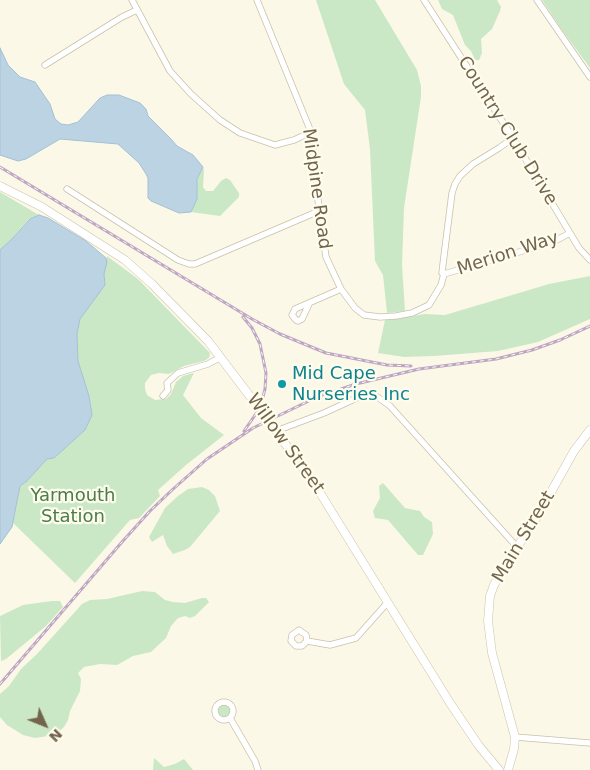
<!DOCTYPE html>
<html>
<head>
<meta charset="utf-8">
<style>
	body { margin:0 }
	#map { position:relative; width:590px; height:770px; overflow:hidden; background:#fbf8e7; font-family:"DejaVu Sans",sans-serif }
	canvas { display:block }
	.north { position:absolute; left:20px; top:700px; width:50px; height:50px; -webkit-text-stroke:4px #fefced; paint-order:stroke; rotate:134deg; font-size:14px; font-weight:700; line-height:20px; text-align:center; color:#73654d }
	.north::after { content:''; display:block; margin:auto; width:18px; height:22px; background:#73654d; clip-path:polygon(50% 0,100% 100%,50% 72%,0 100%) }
</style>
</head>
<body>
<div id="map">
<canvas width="590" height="770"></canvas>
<div class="north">N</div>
</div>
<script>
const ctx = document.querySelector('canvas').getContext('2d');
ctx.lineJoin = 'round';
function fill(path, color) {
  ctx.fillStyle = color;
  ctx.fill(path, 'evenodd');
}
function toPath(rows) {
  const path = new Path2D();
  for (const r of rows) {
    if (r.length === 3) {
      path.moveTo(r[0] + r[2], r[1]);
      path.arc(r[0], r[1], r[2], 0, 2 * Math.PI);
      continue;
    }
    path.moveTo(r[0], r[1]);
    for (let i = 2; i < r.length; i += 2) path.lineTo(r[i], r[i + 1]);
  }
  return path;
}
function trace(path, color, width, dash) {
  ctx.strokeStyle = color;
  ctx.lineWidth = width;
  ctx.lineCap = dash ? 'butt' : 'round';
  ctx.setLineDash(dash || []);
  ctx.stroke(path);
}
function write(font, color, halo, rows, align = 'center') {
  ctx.font = font + ' "DejaVu Sans",sans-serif';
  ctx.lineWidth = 4.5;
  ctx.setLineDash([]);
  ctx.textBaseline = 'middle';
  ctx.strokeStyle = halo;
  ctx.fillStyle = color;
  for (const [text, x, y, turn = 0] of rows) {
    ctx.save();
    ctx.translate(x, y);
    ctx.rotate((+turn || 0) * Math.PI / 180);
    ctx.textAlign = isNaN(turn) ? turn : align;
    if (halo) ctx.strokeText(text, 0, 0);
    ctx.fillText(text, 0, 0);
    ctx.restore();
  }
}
fill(toPath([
	[316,0,375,0,417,70,421,86,421,97,404,208,402,265,405,311,387,313,383,275,375,261,370,149,365,110,344,84],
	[438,0,497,0,501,7,500,11,492,29,481,39,482,53,479,60,475,60,471,51,465,45,453,15,442,9],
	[542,0,590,0,590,68,562,30],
	[203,167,204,171,203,187,206,191,213,191,221,181,226,178,230,180,239,193,239,197,220,216,191,212,197,199,197,179],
	[0,192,39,215,29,219,13,238,0,250],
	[107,256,138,279,210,353,209,358,204,361,184,366,169,374,159,373,151,375,145,383,145,389,147,395,155,400,166,399,171,394,176,382,183,376,194,373,183,395,201,418,224,435,186,465,158,490,160,496,139,518,130,520,75,583,13,523,20,486,27,481,47,459,54,458,85,430,92,415,89,396,78,361,77,334,80,319,105,285,104,274],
	[590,276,590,319,538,342,498,351,434,356,404,357,378,353,385,320,425,314,445,315,549,284],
	[383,483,405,508,420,511,424,517,432,522,433,534,423,555,418,555,388,520,375,518,374,515,373,511,380,498,379,486],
	[202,487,209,490,215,496,220,511,190,547,185,550,173,554,167,546,163,535,152,542,149,537,165,508,178,496,188,489],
	[142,591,155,592,165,600,173,602,185,603,202,598,206,598,209,602,195,616,190,618,185,616,178,618,171,626,166,638,151,652,133,656,117,665,100,664,84,667,78,673,81,679,80,691,70,711,68,720,64,727,55,735,35,738,23,735,7,725,0,717,0,694,9,686,21,669,37,654,82,604,90,600,107,599],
	[52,601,60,601,63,607,46,626,6,659,1,661,0,616,23,605],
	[225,711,7],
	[154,758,164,767,175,764,184,759,193,770,153,770]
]), '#cbe8c6');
const water = toPath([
	[0,48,8,65,20,77,35,82,50,104,55,119,61,124,68,125,78,122,100,98,107,95,119,95,140,103,146,109,148,116,171,139,177,146,193,155,203,167,197,179,197,199,191,212,179,213,151,201,148,198,148,178,146,174,139,163,118,144,60,139,26,159,18,161,0,155,0,48],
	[39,215,48,218,86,241,106,258,107,262,104,274,105,285,80,319,77,334,78,361,89,396,92,415,85,430,54,458,47,459,27,481,20,486,12,527,0,544,0,250,13,238,30,219,39,215]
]);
fill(water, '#bcd3e3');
trace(water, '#a3c0d4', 1);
const minor = toPath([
	[132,0,170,71,191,94,220,120,240,133,275,145,294,140,311,132],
	[257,0,311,132,315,163,319,211,326,257,341,289,355,308,364,315,380,317,396,316,412,313,429,305,441,285,444,274,442,273,443,264,452,193,455,184,460,176,473,164,499,148,513,138],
	[424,0,513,138,579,248,590,260],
	[537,0,590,77],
	[45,65,122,17,137,10],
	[67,189,178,260,189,264,195,264,319,211],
	[444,274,553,242,570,233],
	[309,304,302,319,298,321,296,320,292,315,295,309,341,289],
	[163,396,168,390,167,383,178,373,208,364,221,357],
	[276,431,324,413,361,396,372,395,376,396,390,406,517,547],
	[307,641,302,646,296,646,291,641,292,635,299,630,306,635,307,641,330,645,356,638,388,602],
	[224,711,9],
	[230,718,255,761,258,770],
	[515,737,590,743]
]);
const secondary = toPath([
	[0,186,42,207,125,260,152,284,208,341,268,420,317,488,450,703,479,746,499,770],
	[508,770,514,749,515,737,492,653,488,621,490,596,494,585,501,572,537,517,574,451,590,430]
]);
trace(minor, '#c9c0ab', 7);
trace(secondary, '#cdc2a9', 9);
trace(minor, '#fff', 5.5);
trace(secondary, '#fff', 8);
const rail = toPath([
	[0,167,252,319,280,334,326,353,387,365,411,366],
	[243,317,252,328,260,344,266,373,265,389,260,408,244,431],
	[0,684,122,542,150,511,172,490,207,459,253,428,317,397,356,384,419,369,496,359,532,350,560,340,590,326]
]);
trace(rail, '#bea6c4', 3);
trace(rail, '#fefced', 1, [4]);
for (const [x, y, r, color] of [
	[282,384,5,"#0f9aa8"]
]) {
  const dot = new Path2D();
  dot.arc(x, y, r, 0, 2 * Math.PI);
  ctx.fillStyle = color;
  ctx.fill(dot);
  trace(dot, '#fefced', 2);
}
write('18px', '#73654d', '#fefced', [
	["Country Club Drive",507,131,58],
	["Midpine Road",316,189,82],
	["Merion Way",508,254,-18],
	["Willow Street",285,444,54],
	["Main Street",524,537,-59]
]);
write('18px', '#0d838f', '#fefced', [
	["Mid Cape",292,374],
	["Nurseries Inc",292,395]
], 'left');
write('18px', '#4a7d48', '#fefced', [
	["Yarmouth",73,496],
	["Station",73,517]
]);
</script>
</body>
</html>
